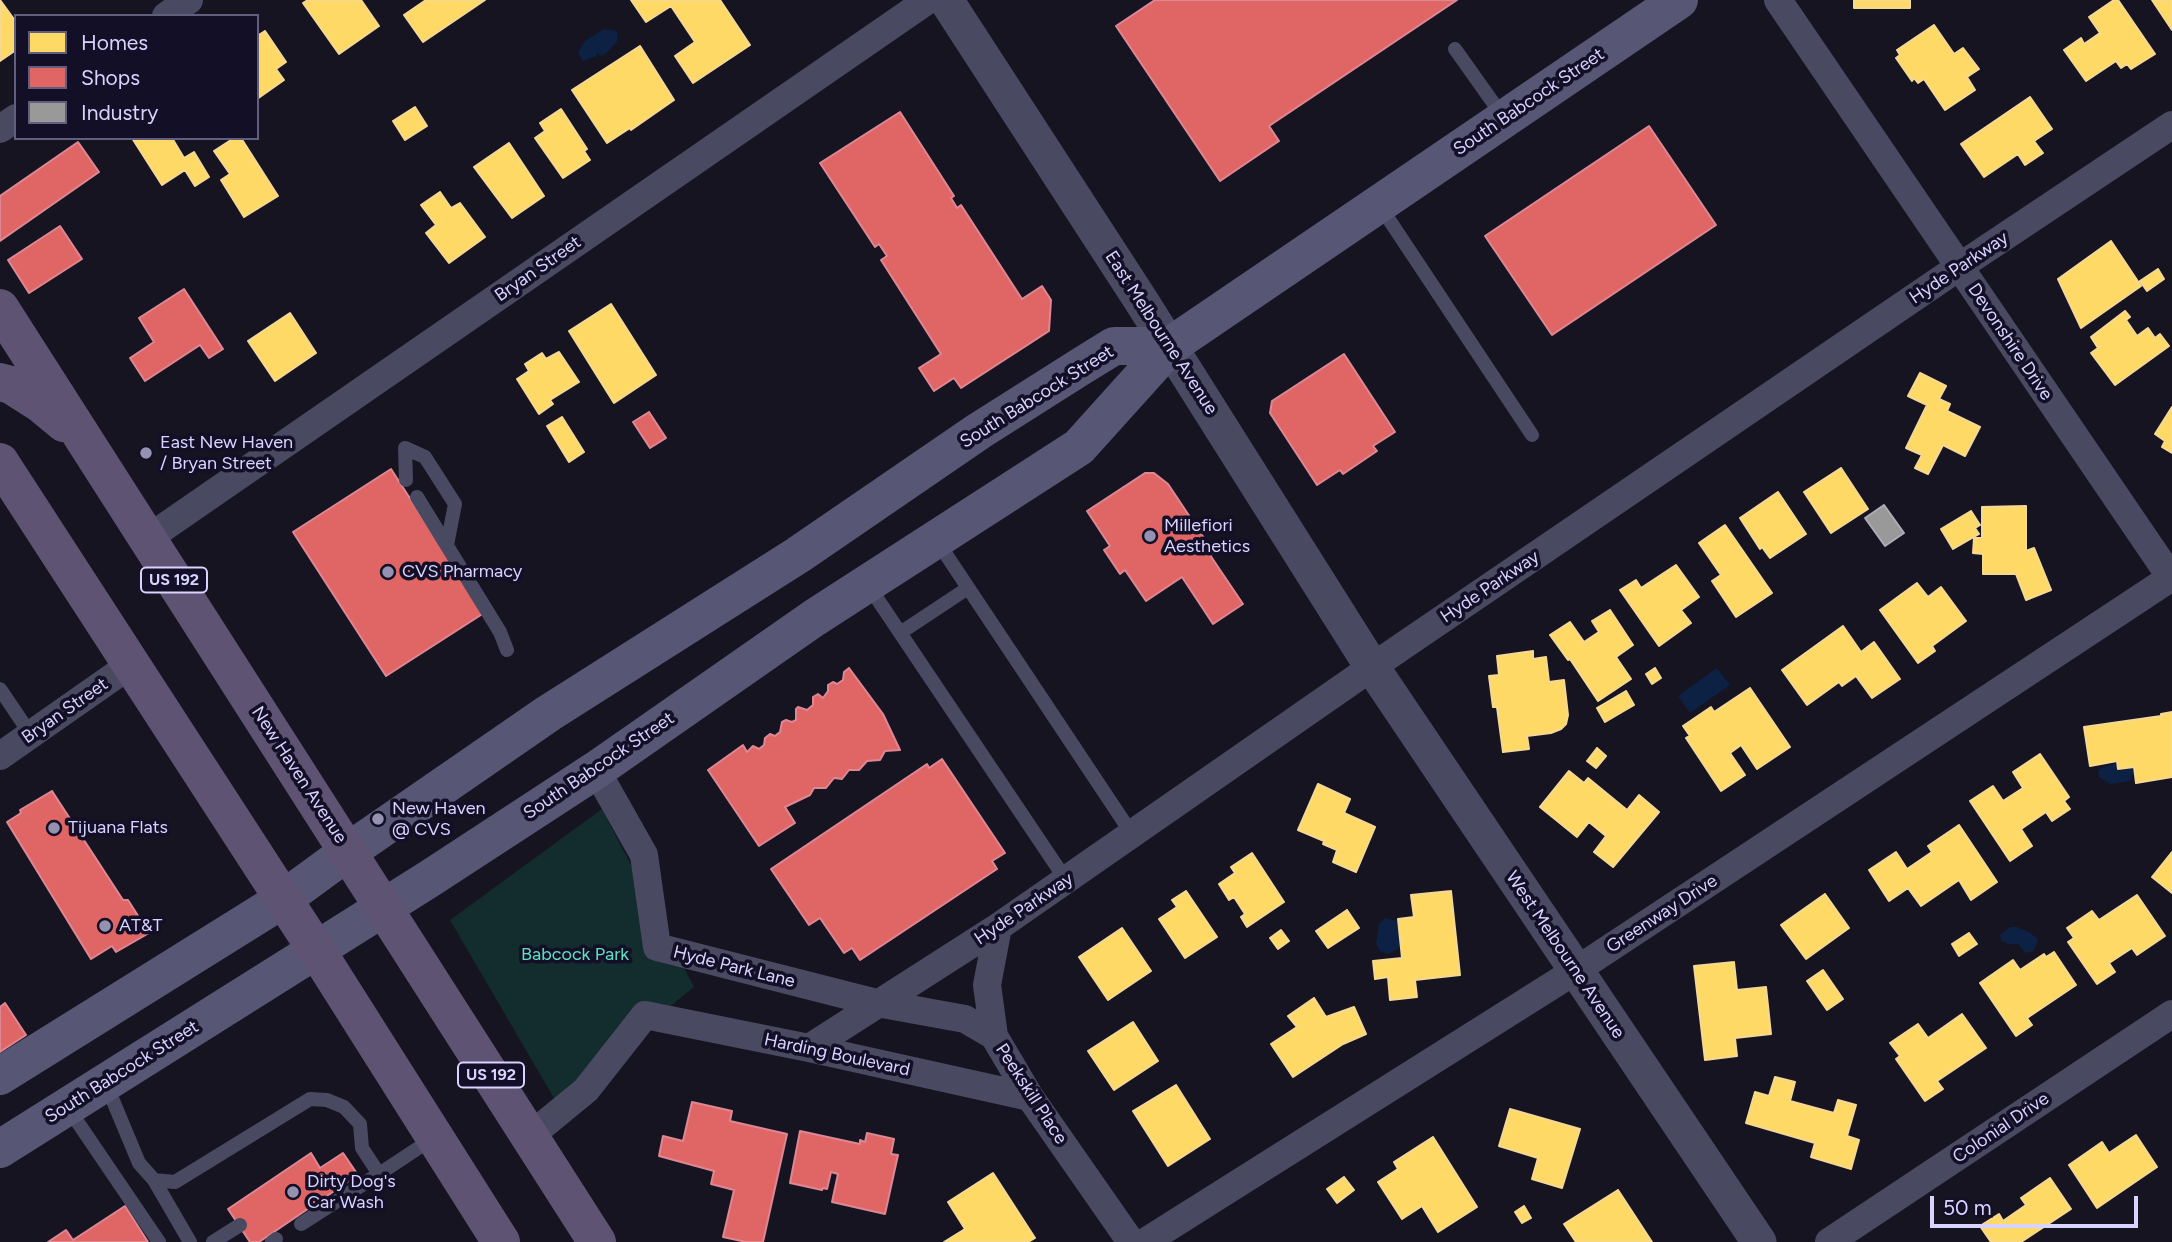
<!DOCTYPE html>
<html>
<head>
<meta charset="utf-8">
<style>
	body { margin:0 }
	#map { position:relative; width:2172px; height:1242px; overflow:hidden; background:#161421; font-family:Figtree,sans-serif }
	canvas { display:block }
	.legend { position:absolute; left:14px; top:14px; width:245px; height:126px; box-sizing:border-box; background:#130f26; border:2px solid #625e7d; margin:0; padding:9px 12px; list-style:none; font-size:21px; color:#d9d4ff }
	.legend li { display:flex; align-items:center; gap:14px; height:35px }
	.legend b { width:35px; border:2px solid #625e7d }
	.scale { position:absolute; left:1930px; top:1196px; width:208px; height:32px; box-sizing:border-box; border:4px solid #d9d4ff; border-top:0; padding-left:9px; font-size:21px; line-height:24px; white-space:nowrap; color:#d9d4ff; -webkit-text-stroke:5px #130f26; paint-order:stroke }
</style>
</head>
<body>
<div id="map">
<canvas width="2172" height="1242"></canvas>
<ul class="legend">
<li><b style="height:19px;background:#ffd966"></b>Homes</li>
<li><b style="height:19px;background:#e06666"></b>Shops</li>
<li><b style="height:19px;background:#999"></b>Industry</li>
</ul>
<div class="scale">50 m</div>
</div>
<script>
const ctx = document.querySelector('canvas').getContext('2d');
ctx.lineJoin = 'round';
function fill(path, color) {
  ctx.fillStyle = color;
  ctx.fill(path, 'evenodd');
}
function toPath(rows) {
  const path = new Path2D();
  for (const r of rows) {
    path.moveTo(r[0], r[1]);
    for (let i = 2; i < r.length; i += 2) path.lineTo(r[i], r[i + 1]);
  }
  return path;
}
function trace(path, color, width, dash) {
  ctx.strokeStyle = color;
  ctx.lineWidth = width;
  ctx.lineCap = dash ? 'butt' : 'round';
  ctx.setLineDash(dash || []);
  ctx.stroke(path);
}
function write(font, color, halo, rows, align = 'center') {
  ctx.font = font + ' Figtree,sans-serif';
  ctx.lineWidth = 7;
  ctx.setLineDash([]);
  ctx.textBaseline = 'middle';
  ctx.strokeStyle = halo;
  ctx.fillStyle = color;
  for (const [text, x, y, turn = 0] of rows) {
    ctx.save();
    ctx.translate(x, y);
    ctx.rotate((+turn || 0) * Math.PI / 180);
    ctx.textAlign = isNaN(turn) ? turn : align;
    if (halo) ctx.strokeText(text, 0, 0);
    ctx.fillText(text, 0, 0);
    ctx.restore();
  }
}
fill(toPath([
	[602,809,694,987,555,1100,450,920]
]), '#132c2d');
fill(toPath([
	[604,29,617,31,617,42,605,54,601,56,598,53,596,56,583,61,578,53,585,41],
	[1717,668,1730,685,1690,713,1678,696],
	[2116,763,2118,771,2132,768,2133,774,2130,781,2110,784,2099,777,2098,771,2101,768],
	[1385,918,1397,921,1400,942,1399,949,1388,954,1380,951,1376,944,1379,924],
	[2010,927,2017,927,2029,932,2038,939,2034,951,2025,953,2018,944,2008,944,2001,941,2000,935]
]), '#0d2144');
const homes = toPath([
	[0,0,16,22,16,50,0,61,0,0],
	[308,0,361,0,379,26,339,54,303,3,308,0],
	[426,0,485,0,423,42,404,15,426,0],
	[631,0,720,0,750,45,693,83,675,56,695,42,671,6,646,22,631,0],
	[1854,0,1910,0,1910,8,1854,8,1854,0],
	[2114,0,2118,0,2155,54,2131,69,2127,64,2121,68,2116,61,2086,81,2064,50,2081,38,2084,44,2100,33,2089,17,2114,0],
	[2152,0,2172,0,2172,30,2152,0],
	[1934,25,1954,54,1963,48,1979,69,1967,77,1975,90,1945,110,1924,79,1918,83,1914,78,1912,81,1896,58,1900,55,1897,50,1934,25],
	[265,31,286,62,276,69,284,80,257,99,257,36,265,31],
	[640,46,674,100,631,130,630,128,607,143,572,90,640,46],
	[2030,97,2052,129,2034,141,2043,153,2025,165,2018,154,1984,177,1961,144,2030,97],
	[415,107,427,126,405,140,393,121,415,107],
	[561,109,587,149,584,151,590,160,563,178,535,138,545,131,540,123,561,109],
	[132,138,172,138,184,158,194,152,209,177,195,186,185,170,162,185,132,138],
	[234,138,241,138,278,196,244,217,221,180,230,174,214,151,234,138],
	[509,143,544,196,512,218,474,167,509,143],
	[440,192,451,208,460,203,485,237,449,263,426,233,436,225,421,205,440,192],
	[2111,241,2141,286,2081,328,2058,279,2111,241],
	[2158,269,2164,279,2147,291,2140,281,2158,269],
	[611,304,656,375,614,403,569,331,611,304],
	[2125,311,2130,317,2126,320,2137,336,2148,328,2155,338,2160,334,2169,346,2115,385,2091,353,2098,348,2091,337,2125,311],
	[290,313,316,353,275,381,248,341,290,313],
	[559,352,579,382,550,400,553,404,539,414,517,379,529,371,525,364,542,353,546,359,559,352],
	[1920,373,1946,386,1939,399,1950,404,1947,411,1980,427,1965,456,1943,445,1928,474,1915,468,1922,455,1906,448,1927,405,1908,396,1920,373],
	[2172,407,2172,453,2162,447,2165,441,2155,434,2172,407],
	[562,417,584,452,569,462,547,426,562,417],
	[1841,468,1868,509,1831,533,1804,492,1841,468],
	[1778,492,1806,534,1770,558,1762,547,1760,549,1740,518,1778,492],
	[2026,506,2026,551,2034,548,2051,590,2026,600,2016,574,1983,574,1983,554,1973,553,1974,538,1982,538,1982,507,2026,506],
	[1971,511,1980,525,1975,528,1979,534,1953,549,1941,529,1971,511],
	[1725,525,1772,593,1736,617,1712,581,1721,575,1699,543,1725,525],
	[1676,565,1699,597,1681,610,1691,623,1659,646,1620,590,1636,580,1641,588,1676,565],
	[1917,583,1928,597,1941,587,1966,621,1932,646,1935,651,1918,663,1880,610,1917,583],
	[1610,610,1633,645,1616,657,1631,679,1598,701,1570,659,1568,660,1550,635,1570,622,1584,642,1599,632,1592,621,1610,610],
	[1843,626,1861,652,1874,642,1900,679,1872,698,1856,676,1842,686,1839,682,1807,705,1782,670,1843,626],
	[1533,651,1533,659,1546,657,1549,682,1564,680,1568,715,1566,724,1561,729,1551,733,1527,736,1529,749,1503,752,1497,707,1493,707,1489,676,1499,675,1497,656,1533,651],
	[1655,668,1661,678,1652,684,1646,674,1655,668],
	[1750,688,1790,747,1757,769,1741,745,1730,753,1745,775,1721,791,1686,738,1690,736,1683,726,1711,707,1714,712,1750,688],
	[1626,691,1634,705,1605,722,1597,708,1626,691],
	[2172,712,2172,777,2136,783,2134,767,2118,769,2117,761,2090,766,2084,727,2161,716,2161,714,2172,712],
	[1597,748,1606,756,1596,768,1587,761,1597,748],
	[2040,754,2069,797,2064,801,2070,809,2052,821,2046,812,2021,829,2032,846,2010,861,1970,801,1993,786,2003,801,2023,788,2013,772,2040,754],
	[1569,771,1584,783,1588,778,1627,810,1639,795,1659,812,1613,867,1594,852,1606,836,1589,822,1577,837,1540,807,1569,771],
	[1318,784,1350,799,1344,813,1375,827,1356,872,1333,862,1337,850,1323,844,1324,841,1298,830,1318,784],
	[1959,825,1997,882,1971,900,1959,880,1921,906,1908,888,1889,901,1869,870,1896,852,1907,869,1932,852,1928,846,1959,825],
	[2172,852,2172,893,2152,877,2172,852],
	[1252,853,1284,902,1247,927,1241,917,1245,914,1234,897,1229,900,1219,884,1235,873,1231,867,1252,853],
	[1186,891,1217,937,1185,958,1159,919,1177,907,1172,900,1186,891],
	[1451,891,1460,975,1415,980,1417,997,1390,1000,1388,977,1375,979,1373,961,1402,958,1398,919,1414,917,1411,895,1451,891],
	[1825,894,1849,928,1806,959,1781,925,1825,894],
	[2137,895,2165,936,2137,955,2132,948,2109,963,2115,972,2097,984,2068,942,2074,938,2067,928,2092,911,2099,920,2137,895],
	[1347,910,1359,928,1328,948,1316,931,1347,910],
	[1122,928,1151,971,1108,1000,1079,957,1122,928],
	[1281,930,1289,941,1278,949,1270,938,1281,930],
	[1969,933,1977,944,1959,956,1952,944,1969,933],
	[2054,952,2076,985,2027,1018,2032,1025,2016,1036,1980,983,2013,960,2020,970,2044,954,2046,957,2054,952],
	[1734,962,1737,990,1766,987,1771,1034,1735,1038,1737,1056,1705,1060,1694,966,1734,962],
	[1823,970,1843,999,1827,1010,1807,981,1823,970],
	[1314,998,1326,1017,1354,1007,1366,1034,1343,1044,1293,1077,1271,1044,1297,1027,1288,1016,1314,998],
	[1962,1014,1986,1048,1937,1081,1943,1089,1925,1101,1896,1059,1900,1056,1890,1043,1918,1024,1928,1038,1962,1014],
	[1133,1022,1158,1061,1114,1090,1088,1051,1133,1022],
	[1775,1077,1795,1082,1790,1101,1834,1113,1838,1100,1856,1105,1847,1136,1859,1140,1851,1169,1811,1157,1815,1143,1746,1123,1755,1092,1769,1096,1775,1077],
	[1176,1085,1210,1139,1168,1166,1133,1111,1176,1085],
	[1510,1109,1580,1129,1562,1188,1532,1179,1538,1158,1499,1146,1510,1109],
	[2136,1135,2157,1167,2097,1208,2069,1165,2102,1142,2109,1153,2136,1135],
	[1433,1137,1477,1207,1438,1232,1422,1206,1402,1219,1378,1182,1398,1169,1394,1162,1433,1137],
	[993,1173,1035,1238,1028,1242,944,1242,965,1229,948,1202,993,1173],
	[1344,1177,1354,1190,1337,1203,1327,1189,1344,1177],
	[2050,1178,2071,1209,2021,1242,1991,1242,1980,1226,1999,1214,2003,1221,2026,1205,2021,1198,2050,1178],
	[1618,1190,1652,1242,1576,1242,1564,1224,1618,1190],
	[1524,1206,1531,1218,1522,1223,1515,1212,1524,1206]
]);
fill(homes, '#ffd966');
trace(homes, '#f4d894', 2);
const shops = toPath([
	[1155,0,1457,0,1269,126,1279,141,1220,181,1116,26,1155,0],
	[900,112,954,196,951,198,957,208,961,205,1022,299,1042,286,1051,300,1049,331,961,388,954,378,934,391,919,368,941,354,881,260,887,256,879,244,875,247,820,163,900,112],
	[1649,126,1716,225,1552,335,1485,236,1649,126],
	[78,142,99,172,0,241,0,196,78,142],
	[60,226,82,259,29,293,8,260,60,226],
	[184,289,223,349,209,358,200,345,145,381,130,358,154,342,139,318,184,289],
	[1344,354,1395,432,1373,446,1377,451,1343,474,1340,470,1317,485,1270,413,1272,401,1344,354],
	[649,412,666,438,650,448,633,422,649,412],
	[391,469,484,613,386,676,293,532,391,469],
	[1145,473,1154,473,1168,484,1214,553,1210,555,1243,604,1213,624,1182,577,1146,601,1125,570,1120,574,1104,550,1110,546,1087,511,1145,473],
	[849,668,883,714,900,750,885,751,880,760,867,761,859,770,849,770,842,779,834,778,826,788,814,788,810,795,785,807,795,823,759,846,708,770,743,745,747,752,753,746,759,749,764,745,765,738,770,734,775,736,780,732,782,722,786,720,792,722,796,720,796,709,798,707,807,710,813,705,813,697,818,694,823,698,828,691,828,685,833,682,837,684,843,680,844,672,849,668],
	[942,759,1005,853,992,861,997,869,860,960,852,948,844,953,820,918,809,925,771,869,927,764,929,768,942,759],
	[52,791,123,900,128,900,149,933,116,952,112,946,91,959,7,822,21,813,20,810,52,791],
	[5,1003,26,1035,0,1052,0,1007,5,1003],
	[692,1102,732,1111,730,1121,787,1134,763,1242,746,1242,723,1237,734,1190,711,1184,714,1171,659,1156,663,1136,683,1141,692,1102],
	[800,1131,860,1144,860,1140,865,1142,867,1133,894,1139,891,1154,898,1155,885,1214,832,1202,838,1174,831,1172,827,1189,823,1188,822,1190,790,1183,800,1131],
	[311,1153,320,1168,343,1153,358,1175,259,1242,250,1242,228,1209,311,1153],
	[125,1206,148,1242,48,1242,66,1230,73,1240,125,1206]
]);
fill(shops, '#e06666');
trace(shops, '#de8794', 2);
const industry = toPath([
	[1884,505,1904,533,1885,546,1865,518,1884,505]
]);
fill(industry, '#999');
trace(industry, '#acabb8', 2);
trace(toPath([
	[1455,49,1504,118],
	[1380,206,1532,435],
	[406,480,405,448,425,457,455,504,447,545],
	[417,497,500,632,507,650],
	[937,541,1132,834],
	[868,585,1066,880],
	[900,633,968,588],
	[0,689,31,735],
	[106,1084,139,1163,154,1180,175,1182,310,1099,327,1100,344,1107,360,1124,362,1148,379,1174,432,1139],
	[68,1108,159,1242],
	[154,1180,190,1242],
	[301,1224,379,1174],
	[213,1242,240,1225],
	[272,1242,276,1239]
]), '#4a4962', 14);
trace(toPath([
	[1778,0,2172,579],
	[166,16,189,0],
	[0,129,16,118],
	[147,539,928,0],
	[0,756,130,665],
	[596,770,644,855,657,947,877,1003,965,1019,994,1036],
	[998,927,987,985,994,1036,1030,1097,1131,1242],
	[809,1048,998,927,1372,667,1959,267,2172,125],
	[530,1136,586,1090,645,1015,809,1048,1030,1097],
	[1145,1242,1575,971,2172,577],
	[1829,1242,2172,1014]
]), '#4a4962', 28);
trace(toPath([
	[946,0,1140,299,1372,667,1759,1242]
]), '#4a4962', 35);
trace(toPath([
	[0,1076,282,900,349,851,549,713,798,555,979,431,1080,367,1114,346,1170,346],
	[0,1149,429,879,596,770,814,618,1079,447,1170,346,1679,0]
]), '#575674', 38);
trace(toPath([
	[0,308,597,1242],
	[0,382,11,385,41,404,64,423],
	[0,462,317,951,501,1242]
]), '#5e5373', 38);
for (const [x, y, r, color] of [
	[146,453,7,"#9591b1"],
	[1150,536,7,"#9591b1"],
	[388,572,7,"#9591b1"],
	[378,819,7,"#9591b1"],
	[54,828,7,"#9591b1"],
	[105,926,7,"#9591b1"],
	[293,1192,7,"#9591b1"]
]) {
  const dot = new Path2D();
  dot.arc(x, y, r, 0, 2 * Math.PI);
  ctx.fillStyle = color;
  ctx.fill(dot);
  trace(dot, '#130f26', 2.5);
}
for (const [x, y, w] of [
	[174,580,66],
	[491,1075,66]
]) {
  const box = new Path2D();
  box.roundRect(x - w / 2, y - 12.5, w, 25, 5);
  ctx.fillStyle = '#130f26';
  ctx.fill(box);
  trace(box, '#d9d4ff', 2);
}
write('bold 16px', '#d9d4ff', null, [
	["US 192",174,580],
	["US 192",491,1075]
]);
write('18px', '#d9d4ff', '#130f26', [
	["South Babcock Street",1529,102,-34],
	["Hyde Parkway",1959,268,-34],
	["Bryan Street",538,269,-35],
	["East Melbourne Avenue",1161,333,57],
	["Devonshire Drive",2010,342,56],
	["South Babcock Street",1037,397,-32],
	["Hyde Parkway",1490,587,-34],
	["Bryan Street",65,711,-35],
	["South Babcock Street",599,766,-34],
	["New Haven Avenue",299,775,57],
	["Hyde Parkway",1024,909,-34],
	["Greenway Drive",1662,914,-33],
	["West Melbourne Avenue",1565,955,56],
	["Hyde Park Lane",734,967,14],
	["Harding Boulevard",837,1055,12],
	["South Babcock Street",122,1072,-32],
	["Peekskill Place",1031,1094,57],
	["Colonial Drive",2001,1128,-34]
]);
write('18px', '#d9d4ff', '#130f26', [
	["East New Haven",160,443],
	["/ Bryan Street",160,464],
	["Millefiori",1164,526],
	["Aesthetics",1164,547],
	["CVS Pharmacy",402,572],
	["New Haven",392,809],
	["@ CVS",392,830],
	["Tijuana Flats",68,828],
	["AT&T",119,926],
	["Dirty Dog's",307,1182],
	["Car Wash",307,1203]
], 'left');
write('18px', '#5fe0c0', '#130f26', [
	["Babcock Park",575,955]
]);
</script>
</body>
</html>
